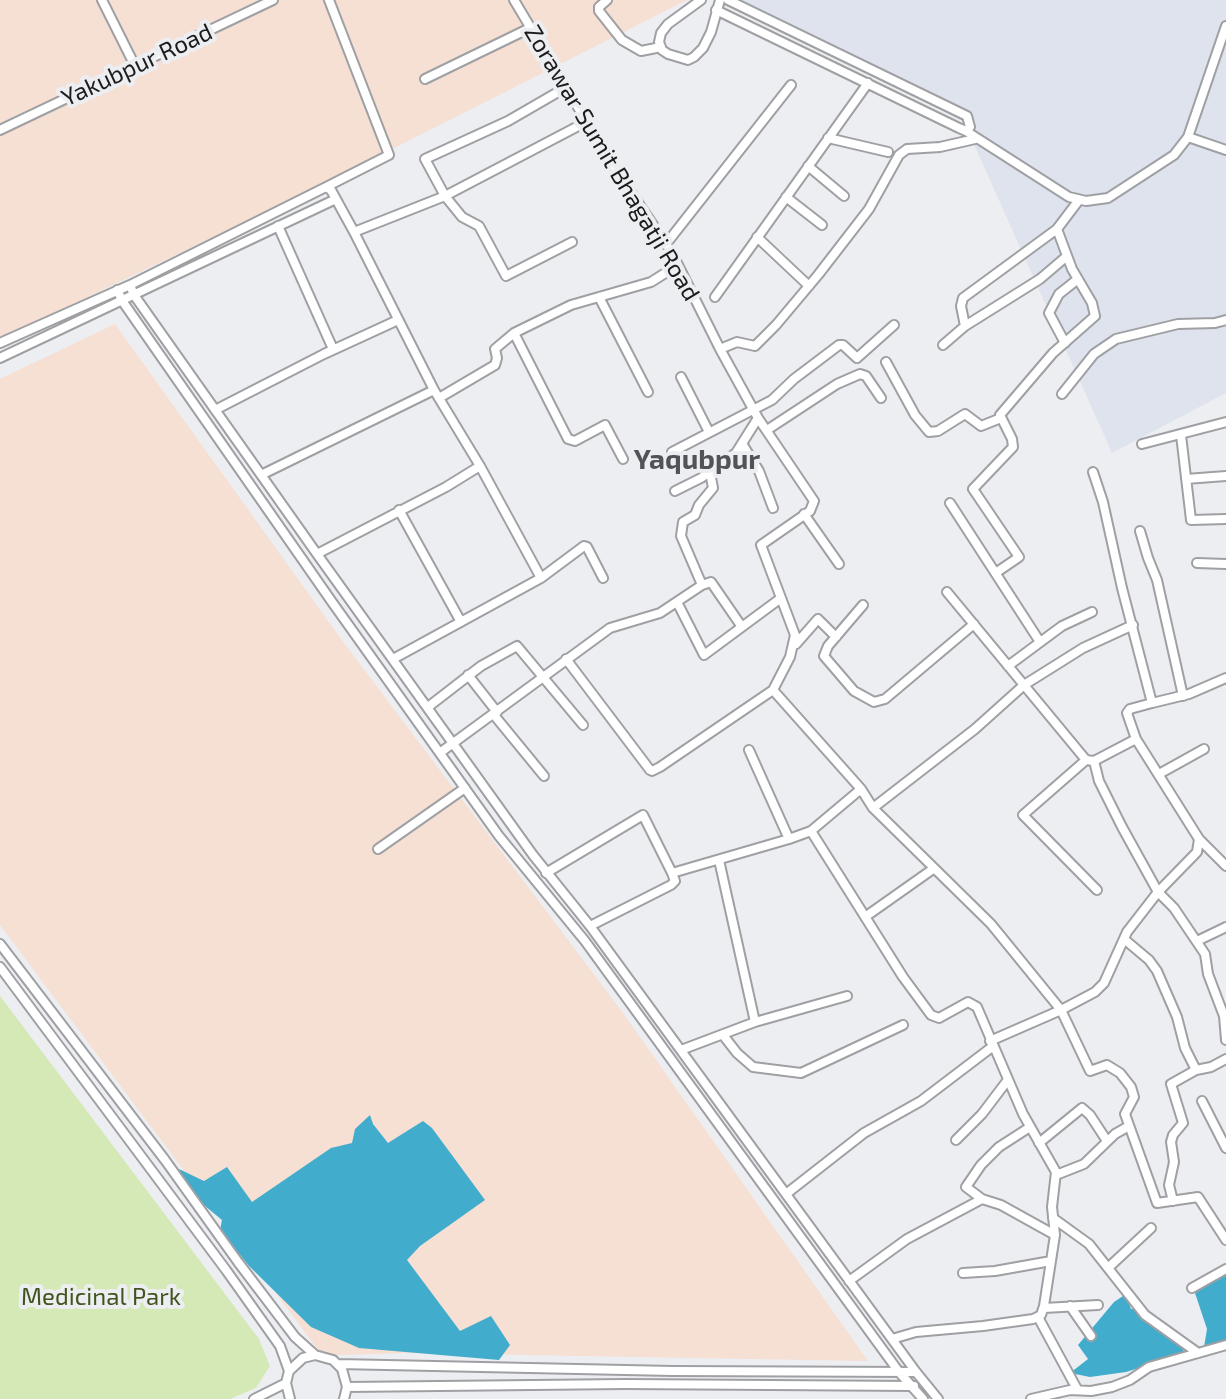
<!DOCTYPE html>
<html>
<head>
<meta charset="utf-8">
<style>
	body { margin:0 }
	canvas { display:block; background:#edeef1 }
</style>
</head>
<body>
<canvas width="1226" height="1399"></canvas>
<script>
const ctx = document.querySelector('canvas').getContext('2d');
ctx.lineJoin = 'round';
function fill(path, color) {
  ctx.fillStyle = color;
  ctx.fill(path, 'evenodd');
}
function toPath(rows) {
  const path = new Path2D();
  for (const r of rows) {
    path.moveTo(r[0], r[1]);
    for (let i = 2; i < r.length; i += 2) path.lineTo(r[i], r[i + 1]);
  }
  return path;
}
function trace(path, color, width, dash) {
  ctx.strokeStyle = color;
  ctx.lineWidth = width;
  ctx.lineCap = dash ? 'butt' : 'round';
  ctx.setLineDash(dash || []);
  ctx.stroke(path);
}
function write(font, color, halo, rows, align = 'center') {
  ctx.font = font + ' "Exo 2",sans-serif';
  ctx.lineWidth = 8;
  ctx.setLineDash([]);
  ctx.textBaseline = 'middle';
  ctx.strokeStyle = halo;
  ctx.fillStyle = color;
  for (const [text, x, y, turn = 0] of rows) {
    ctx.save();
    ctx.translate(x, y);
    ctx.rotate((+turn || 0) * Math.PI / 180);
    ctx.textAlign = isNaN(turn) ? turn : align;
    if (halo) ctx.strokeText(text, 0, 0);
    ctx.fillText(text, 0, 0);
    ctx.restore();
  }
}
fill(toPath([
	[737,0,1226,0,1226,393,1112,453,964,122]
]), '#dfe3ed');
fill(toPath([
	[0,0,687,0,309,191,0,339],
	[115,324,338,635,623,1013,868,1361,407,1353,338,1355,325,1359,0,925,0,379]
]), '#f6dfd3');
fill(toPath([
	[0,996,259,1339,270,1366,256,1388,230,1399,0,1399]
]), '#d4e9b5');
fill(toPath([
	[370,1115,373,1124,388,1143,423,1121,432,1128,485,1200,420,1246,407,1260,460,1331,491,1316,510,1345,499,1360,359,1348,311,1327,249,1266,220,1230,222,1220,188,1192,179,1169,204,1181,227,1167,252,1202,331,1148,352,1143,355,1129],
	[1226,1274,1226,1342,1204,1347,1207,1329,1195,1293],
	[1126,1294,1131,1309,1140,1308,1185,1348,1181,1355,1126,1372,1090,1377,1070,1373,1088,1359,1078,1345,1114,1302]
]), '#42accd');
const minor = toPath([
	[102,0,135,66],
	[514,0,610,161,672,253,720,349,758,418,814,501,810,511,761,545,795,635,790,657,773,690,660,767,652,771,650,770,566,659],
	[607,0,599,7,599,11,622,40,641,51,661,47],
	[701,0,668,24,661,33,659,42,662,50,668,54,688,60,694,57,703,48,711,32,720,0],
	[716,10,959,128,966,131,970,127,967,116,728,0],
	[425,79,530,28],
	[565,88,508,121,425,159,445,196,462,217,479,226,506,276,572,242],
	[0,130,273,0],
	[966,131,1069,197,1086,201,1108,198,1174,155,1188,137,1226,26],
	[1188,137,1226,150],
	[828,138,888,152],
	[808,166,844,196],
	[326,187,389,155,329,0],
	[786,197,822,225],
	[278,226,333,349],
	[354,232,445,196,586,122],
	[757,237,809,286],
	[666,244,791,85],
	[130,285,134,295,317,554,533,855,590,926,916,1372,938,1399],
	[117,290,123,302,332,602,499,836,585,941,899,1372,923,1399],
	[599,297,648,392],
	[715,297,868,83],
	[965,326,1040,279,1067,256],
	[514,333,568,439,575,441,605,425,623,459],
	[0,343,130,285,326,187,331,190,354,232,434,390,480,466,541,578],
	[1065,343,1049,313,1059,294,1078,279],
	[943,345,965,326,961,306,963,298,1057,229,1079,200],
	[720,349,737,342,755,346,776,325,818,275,869,209,899,155,907,149,940,147,975,139],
	[0,358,336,199],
	[886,362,915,415,929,432,938,431,965,414,981,426,1001,418],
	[681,377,709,432],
	[1062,394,1094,354,1116,339,1178,324,1215,323,1226,320],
	[439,398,495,365,497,358,495,349,514,333,571,305,651,282,678,265],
	[215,410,324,354,398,320],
	[767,430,837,384,860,374,866,376,881,398],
	[1181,435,1191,520,1226,519],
	[1142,444,1226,422],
	[743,445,759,471,773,508],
	[672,452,772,400,794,379,839,345,843,345,857,358,894,325],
	[1093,472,1103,502,1122,588,1152,703],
	[261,475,434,390],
	[1186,479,1226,476],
	[675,491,701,478,736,453,758,418],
	[950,503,1040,642],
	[399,510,461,622],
	[804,514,839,564],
	[1140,531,1148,558,1157,580,1183,696],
	[317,554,446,487,480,466],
	[1197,563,1226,564],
	[997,572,1019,557,973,489,1013,447,1012,439,1000,415,1053,353,1095,316,1092,303,1072,269,1057,229],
	[702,585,711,582,742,627],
	[947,592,1086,760,1094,761,1099,781,1122,827,1158,892,1127,932,1104,983,1095,992,1061,1010,990,1041],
	[677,602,704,655,781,598],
	[863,605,828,646,824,656,854,691,874,702,885,699,974,624],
	[796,644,818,619,836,637],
	[393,659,541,578,584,546,587,547,603,578],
	[1008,666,1062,626,1092,612],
	[468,675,497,712],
	[1226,678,1189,694,1152,703,1130,709,1127,713,1136,739,1199,839,1226,866],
	[773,690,861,789,873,808,991,924,1061,1010,1090,1071,1107,1065,1120,1073,1131,1087,1134,1097,1125,1114,1157,1203,1198,1197,1226,1240],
	[428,707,481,666,517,646,583,725],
	[494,715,544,776],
	[441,752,610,628,660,613,702,585,681,536,683,522,695,515,699,505,713,488,710,472],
	[1086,760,1023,815,1097,890],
	[1094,761,1136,739],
	[1159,774,1204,749],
	[873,808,975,729,1024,685,1083,648,1133,625],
	[811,831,861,789],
	[789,839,811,831,903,977,931,1015,939,1018,968,1002,977,1007,1023,1114,1056,1172,1052,1207,1055,1235,1044,1306,1041,1315,1033,1319,983,1326,916,1332,892,1339],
	[1199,839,1197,852,1158,892,1174,908,1205,954,1208,974,1224,1016,1226,1040],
	[378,849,465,788],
	[719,860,755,1022],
	[546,873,643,815,672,873],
	[865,917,933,869],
	[590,926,671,885,675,881,672,873,789,839,749,750],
	[1124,939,1149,960,1157,971,1177,1017,1185,1048,1196,1070,1171,1084,1183,1123,1173,1135,1171,1142,1174,1162,1169,1185,1173,1201],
	[1197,941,1226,927],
	[0,944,165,1160,238,1262,295,1337,315,1355],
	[0,967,226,1270,280,1346,289,1371],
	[723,1035,737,1053,753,1067,801,1073,903,1025],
	[681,1050,755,1022,847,996],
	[1196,1070,1211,1067,1226,1059],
	[1202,1101,1226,1148],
	[1030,1127,999,1147,981,1165,966,1187,982,1199,1001,1205,1055,1235],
	[956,1140,982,1114,1007,1081],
	[1039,1143,1082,1108,1090,1115,1107,1141],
	[1056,1175,1084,1164,1115,1134,1129,1126],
	[786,1194,864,1133,921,1101,992,1047],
	[1053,1218,1089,1244,1145,1315,1198,1353],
	[1109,1267,1151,1228],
	[963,1273,995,1271,1051,1261],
	[849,1281,907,1239,982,1199],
	[1192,1288,1226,1269],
	[1070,1306,1091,1336],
	[1044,1308,1098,1305],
	[1038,1317,1077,1389],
	[338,1364,673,1371,916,1372],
	[347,1387,625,1384,914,1386],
	[254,1399,286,1383],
	[290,1399,286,1383,289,1371,303,1358,315,1355,333,1360,342,1369,347,1387,344,1399],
	[1031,1399,1070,1390,1091,1391,1112,1387,1130,1380,1149,1367,1226,1345]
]);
trace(minor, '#9fa0a3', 12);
trace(minor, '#fff', 8);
write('24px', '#1b1b1c', '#edeef1', [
	["Yakubpur Road",137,65,-25],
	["Zorawar Sumit Bhagatji Road",612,163,59]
]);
write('24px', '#42541d', '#edeef1', [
	["Medicinal Park",101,1297]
]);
write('bold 28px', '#525356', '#edeef1', [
	["Yaqubpur",697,460]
]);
</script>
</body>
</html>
